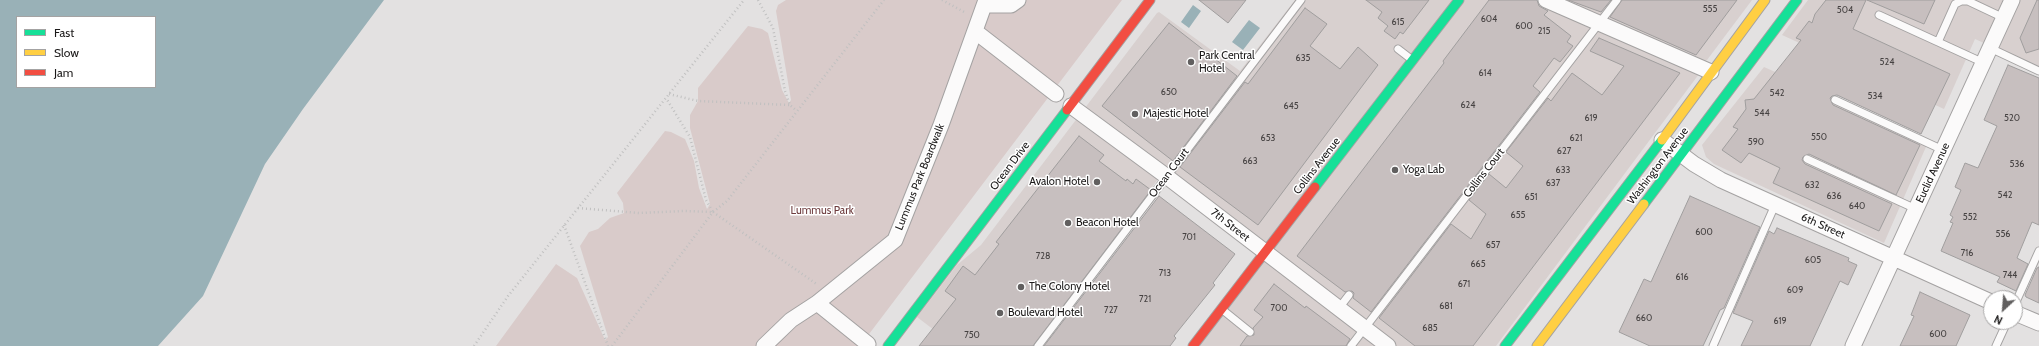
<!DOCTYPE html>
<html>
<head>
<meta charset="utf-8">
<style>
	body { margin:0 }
	#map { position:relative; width:2039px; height:346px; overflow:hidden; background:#e3e1e1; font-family:Cabin,sans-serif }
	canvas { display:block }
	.legend { position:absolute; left:16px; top:16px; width:140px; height:72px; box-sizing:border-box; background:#fff; border:1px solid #a4a3a3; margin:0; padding:5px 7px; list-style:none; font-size:12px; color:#1b1919 }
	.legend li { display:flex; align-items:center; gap:8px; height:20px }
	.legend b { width:20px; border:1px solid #a4a3a3 }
	.north { position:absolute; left:1983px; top:290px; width:40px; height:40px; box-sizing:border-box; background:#fff; border:1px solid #a4a3a3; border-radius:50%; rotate:206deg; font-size:11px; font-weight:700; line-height:16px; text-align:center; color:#1b1919 }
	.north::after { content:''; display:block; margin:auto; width:14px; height:18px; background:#615f5f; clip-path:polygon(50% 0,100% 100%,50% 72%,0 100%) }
</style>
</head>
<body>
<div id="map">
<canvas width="2039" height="346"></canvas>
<ul class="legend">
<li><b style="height:5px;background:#16e098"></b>Fast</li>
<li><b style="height:5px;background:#ffcf43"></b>Slow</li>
<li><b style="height:5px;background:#f24e42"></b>Jam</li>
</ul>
<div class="north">N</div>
</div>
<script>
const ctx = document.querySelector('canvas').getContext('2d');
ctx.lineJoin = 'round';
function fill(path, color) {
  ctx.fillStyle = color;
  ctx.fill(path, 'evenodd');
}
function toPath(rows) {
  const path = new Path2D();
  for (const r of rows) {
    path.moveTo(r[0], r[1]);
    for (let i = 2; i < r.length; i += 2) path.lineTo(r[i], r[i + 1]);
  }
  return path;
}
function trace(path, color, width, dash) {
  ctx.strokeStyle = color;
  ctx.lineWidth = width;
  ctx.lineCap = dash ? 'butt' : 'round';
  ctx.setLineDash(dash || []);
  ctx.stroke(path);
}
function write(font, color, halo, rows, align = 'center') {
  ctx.font = font + ' Cabin,sans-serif';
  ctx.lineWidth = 3;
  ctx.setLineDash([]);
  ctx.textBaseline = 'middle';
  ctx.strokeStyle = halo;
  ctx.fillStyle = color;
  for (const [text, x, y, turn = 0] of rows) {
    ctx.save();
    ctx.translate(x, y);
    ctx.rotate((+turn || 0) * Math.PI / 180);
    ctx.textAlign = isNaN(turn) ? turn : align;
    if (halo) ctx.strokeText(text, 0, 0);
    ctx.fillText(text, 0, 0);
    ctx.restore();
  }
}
fill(toPath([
	[1295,0,1531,0,1699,74,1496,346,1195,346,1270,253,1167,167,1033,346,955,346,917,317,957,265,981,245,1157,13,1159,12,1240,71],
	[1555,0,1752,0,1707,60,1702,64],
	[1808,0,2039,0,2039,68,1975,39,1944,109,1782,35],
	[1764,67,1929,140,1884,243,1714,164,1706,157,1702,145]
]), '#d8d0cf');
fill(toPath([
	[786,0,1122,0,860,346,496,346,556,264,577,278,605,340,608,337,580,246,589,232,598,229,610,218,624,213,623,203,617,193,665,131,671,132,685,139,694,161,699,188,707,209,710,204,690,128,690,115,698,101,698,88,748,26,762,29,768,33,782,90,789,103,791,100,776,11,778,5]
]), '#d9cbca');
fill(toPath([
	[0,0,384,0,303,109,265,164,203,296,158,346,0,346],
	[17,17,155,17,155,87,17,87],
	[1193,5,1201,11,1189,28,1181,22],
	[1249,20,1260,28,1243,50,1232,42]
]), '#99b1b7');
const building = toPath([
	[1199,0,1246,0,1228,23,1199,0],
	[1366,0,1429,0,1403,34,1400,32,1395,39,1384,31,1388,26,1378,18,1382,12,1366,0],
	[1489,0,1537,0,1539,6,1548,11,1544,15,1571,36,1567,42,1573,46,1560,62,1554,58,1533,86,1540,92,1371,312,1353,298,1354,293,1352,291,1345,292,1297,256,1444,63,1443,61,1489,0],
	[1568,0,1611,0,1601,12,1568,0],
	[1622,0,1737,0,1696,55,1610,17,1622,0],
	[1826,0,1866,0,1853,29,1950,74,1921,134,1837,95,1832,96,1830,98,1833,105,1920,145,1896,195,1809,154,1803,157,1802,160,1805,164,1892,204,1879,231,1773,183,1780,168,1749,153,1741,163,1722,150,1738,129,1733,127,1746,109,1745,100,1754,99,1801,40,1796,38,1809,21,1812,23,1815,14,1826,0],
	[1867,0,1935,0,1924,24,1867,0],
	[2037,0,2039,0,2039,49,2026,53,2020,38,2037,0],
	[1305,8,1327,24,1310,46,1340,69,1358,47,1378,65,1258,225,1180,167,1245,82,1248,84,1305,8],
	[1169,23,1237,76,1173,161,1102,106,1169,23],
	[1599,38,1680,73,1473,346,1415,346,1379,318,1451,224,1471,239,1486,214,1469,200,1489,174,1506,188,1523,166,1506,152,1548,98,1551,101,1572,73,1602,95,1624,66,1590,51,1599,38],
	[2008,65,2039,78,2039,225,2032,222,2017,258,2028,264,2016,291,1997,282,2000,277,1941,251,1953,223,1950,222,1953,217,1950,215,1961,190,1955,187,1965,163,1978,168,1997,126,1984,120,2008,65],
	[1079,136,1104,155,1099,161,1126,181,1127,179,1133,184,1136,179,1151,190,1033,346,919,346,956,299,945,291,963,266,975,275,999,244,996,242,1079,136],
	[1159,196,1235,254,1213,283,1215,285,1174,336,1176,338,1170,346,1044,346,1159,196],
	[1690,196,1760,227,1724,308,1720,310,1703,346,1650,346,1619,332,1644,279,1651,282,1690,196],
	[1777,228,1849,258,1848,261,1857,265,1848,285,1840,281,1810,346,1741,346,1753,321,1733,313,1769,231,1774,234,1777,228],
	[2039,267,2039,303,2026,297,2025,295,2037,268,2039,267],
	[1274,284,1305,308,1306,306,1350,339,1346,346,1240,346,1247,336,1254,335,1253,328,1263,317,1254,310,1274,284],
	[1920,292,1970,315,1956,346,1900,346,1914,316,1911,315,1920,292]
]);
fill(building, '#c7bfbf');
trace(building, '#a09e9e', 1);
const lane = toPath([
	[1879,15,1984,63],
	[1938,42,1955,4,1961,1,1968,1,2004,18],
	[1990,48,2039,71],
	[1398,49,1411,59],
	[1835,100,1943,150],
	[1807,159,1916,209],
	[2015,304,2039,251],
	[1339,308,1349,295],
	[1224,311,1250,332],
	[1038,346,1301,0],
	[1351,346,1617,0],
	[1713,346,1775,205],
	[1996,346,2007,322]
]);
const street = toPath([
	[1546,0,1711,72],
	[985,5,1011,5,1018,0],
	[976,32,1056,94],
	[1071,106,1166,176,1388,346],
	[1662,140,1694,164,1721,180,1991,302],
	[817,303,868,344],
	[2015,313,2039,323],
	[764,346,791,320,817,303,895,240,941,125,986,0],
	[1853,346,2012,0]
]);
const fast = toPath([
	[1315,187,1459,0],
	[1644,204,1797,0],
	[888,346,1067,110],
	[1505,346,1662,140]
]);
const slow = toPath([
	[1662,140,1765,0],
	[1537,346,1644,204]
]);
const jam = toPath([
	[1067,110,1150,0],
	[1193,346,1315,187]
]);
trace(lane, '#a4a2a2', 9);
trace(street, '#a4a2a2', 17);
trace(fast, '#a4a2a2', 11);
trace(slow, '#a4a2a2', 11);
trace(jam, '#a4a2a2', 11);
trace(toPath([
	[758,0,773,28,785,91,790,105,797,111],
	[942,0,966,13],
	[669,94,698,101,790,105],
	[578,208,639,213,684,211,713,212,706,200,690,137,666,98],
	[713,212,818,285],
	[564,225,608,346],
	[474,346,508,296,744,0],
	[612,346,713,212,727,201,884,0]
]), '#c0c0c0', 2.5, [1, 3]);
trace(lane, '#fbfafa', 7);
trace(street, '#fbfafa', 15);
trace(fast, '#16e098', 9);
trace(slow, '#ffcf43', 9);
trace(jam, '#f24e42', 9);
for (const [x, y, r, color] of [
	[1191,62,4,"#615f5f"],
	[1135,114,4,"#615f5f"],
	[1395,170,4,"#615f5f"],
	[1097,182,4,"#615f5f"],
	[1068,223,4,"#615f5f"],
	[1021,287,4,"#615f5f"],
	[1000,313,4,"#615f5f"]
]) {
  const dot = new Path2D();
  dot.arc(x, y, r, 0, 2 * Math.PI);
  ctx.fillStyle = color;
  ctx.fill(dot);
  trace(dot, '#fff', 1.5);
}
write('9px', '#464242', null, [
	["555",1710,9],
	["504",1845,10],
	["604",1489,19],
	["615",1398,22],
	["600",1524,26],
	["215",1544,31],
	["635",1303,58],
	["524",1887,62],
	["614",1485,73],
	["650",1169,92],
	["542",1777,93],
	["534",1875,96],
	["624",1468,105],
	["645",1291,106],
	["544",1762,113],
	["619",1591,118],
	["520",2012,118],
	["550",1819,137],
	["653",1268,138],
	["621",1576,138],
	["590",1756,142],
	["627",1564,151],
	["663",1250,161],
	["536",2017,164],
	["633",1563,170],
	["637",1553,183],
	["632",1812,185],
	["542",2005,195],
	["636",1834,196],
	["651",1531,197],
	["640",1857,206],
	["655",1518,215],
	["552",1970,217],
	["600",1704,232],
	["556",2003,234],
	["701",1189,237],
	["657",1493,245],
	["716",1967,253],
	["728",1043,256],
	["605",1813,260],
	["665",1478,264],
	["713",1165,273],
	["744",2010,275],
	["616",1682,277],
	["671",1464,284],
	["609",1795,290],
	["721",1145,299],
	["681",1446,306],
	["700",1279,308],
	["727",1111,310],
	["660",1644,318],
	["619",1780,321],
	["685",1430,328],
	["600",1938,334],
	["750",972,335]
]);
write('11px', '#1b1919', '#fff', [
	["Park Central",1199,56],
	["Hotel",1199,69],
	["Majestic Hotel",1143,114],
	["Yoga Lab",1403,170],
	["Avalon Hotel",1089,182,"right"],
	["Beacon Hotel",1076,223],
	["The Colony Hotel",1029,287],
	["Boulevard Hotel",1008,313]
], 'left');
write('11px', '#1b1919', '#fff', [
	["Ocean Drive",1010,166,-53],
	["Collins Avenue",1317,166,-52],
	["Washington Avenue",1658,166,-53],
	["Ocean Court",1169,173,-53],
	["Collins Court",1484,173,-52],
	["Euclid Avenue",1933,173,-65],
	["Lummus Park Boardwalk",920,177,-68],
	["7th Street",1230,225,38],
	["6th Street",1823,226,24]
]);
write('11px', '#6d3b3d', '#fff', [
	["Lummus Park",822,211]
]);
</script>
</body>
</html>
